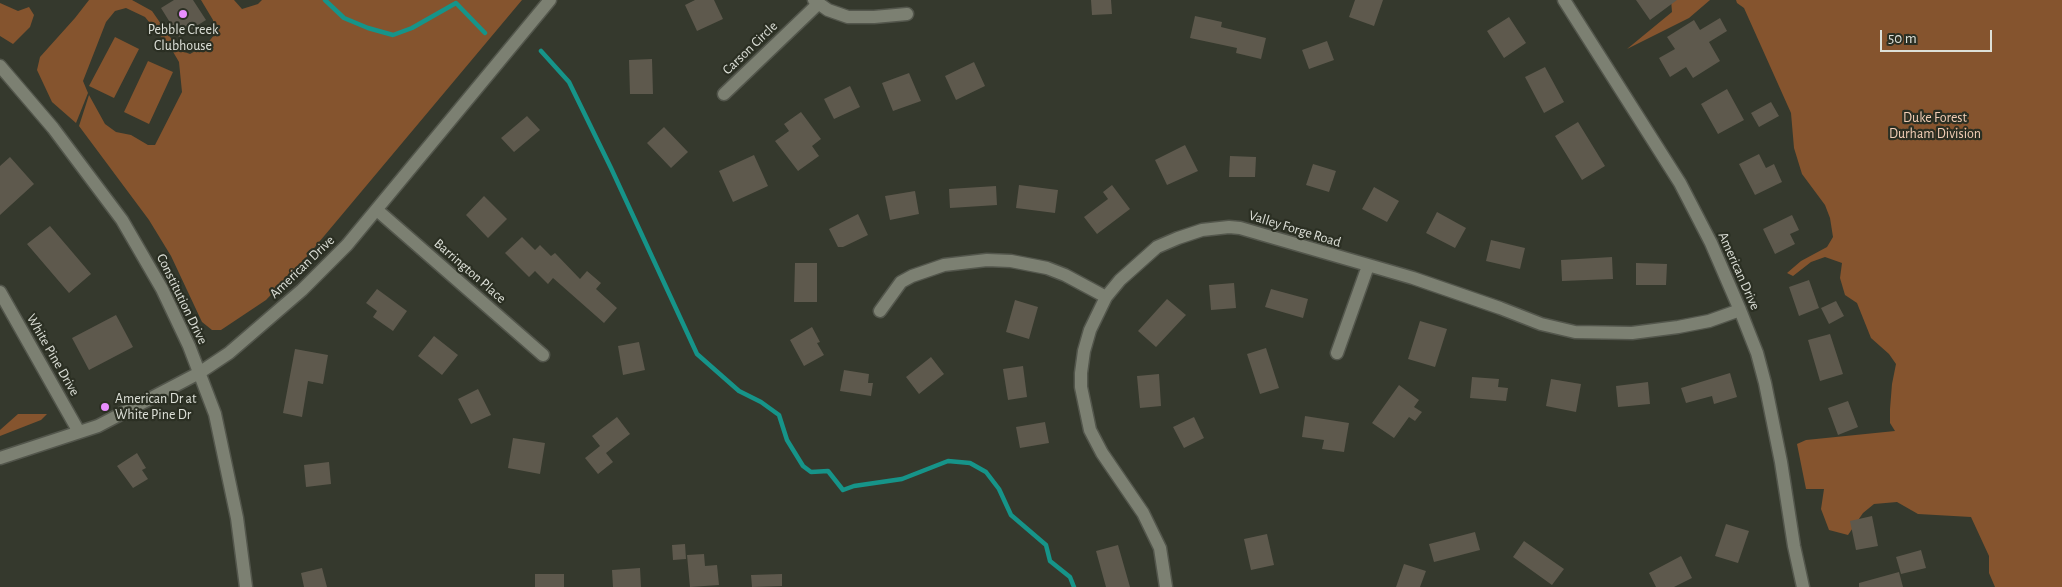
<!DOCTYPE html>
<html>
<head>
<meta charset="utf-8">
<style>
	body { margin:0 }
	#map { position:relative; width:2062px; height:587px; overflow:hidden; background:#35392d; font-family:"Alegreya Sans",sans-serif }
	canvas { display:block }
	.scale { position:absolute; left:1880px; top:30px; width:112px; height:22px; box-sizing:border-box; border:2px solid #dde0d8; border-top:0; padding-left:6px; font-size:15px; line-height:18px; white-space:nowrap; color:#dde0d8; -webkit-text-stroke:4px #2b2f23; paint-order:stroke }
</style>
</head>
<body>
<div id="map">
<canvas width="2062" height="587"></canvas>
<div class="scale">50 m</div>
</div>
<script>
const ctx = document.querySelector('canvas').getContext('2d');
ctx.lineJoin = 'round';
function fill(path, color) {
  ctx.fillStyle = color;
  ctx.fill(path, 'evenodd');
}
function toPath(rows) {
  const path = new Path2D();
  for (const r of rows) {
    path.moveTo(r[0], r[1]);
    for (let i = 2; i < r.length; i += 2) path.lineTo(r[i], r[i + 1]);
  }
  return path;
}
function trace(path, color, width, dash) {
  ctx.strokeStyle = color;
  ctx.lineWidth = width;
  ctx.lineCap = dash ? 'butt' : 'round';
  ctx.setLineDash(dash || []);
  ctx.stroke(path);
}
function write(font, color, halo, rows, align = 'center') {
  ctx.font = font + ' "Alegreya Sans",sans-serif';
  ctx.lineWidth = 4.5;
  ctx.setLineDash([]);
  ctx.textBaseline = 'middle';
  ctx.strokeStyle = halo;
  ctx.fillStyle = color;
  for (const [text, x, y, turn = 0] of rows) {
    ctx.save();
    ctx.translate(x, y);
    ctx.rotate((+turn || 0) * Math.PI / 180);
    ctx.textAlign = isNaN(turn) ? turn : align;
    if (halo) ctx.strokeText(text, 0, 0);
    ctx.fillText(text, 0, 0);
    ctx.restore();
  }
}
fill(toPath([
	[89,0,132,0,152,11,179,50,190,54,206,45,215,34,213,20,201,0,234,0,242,9,258,4,262,0,522,0,304,260,266,300,221,330,212,330,202,322,171,256,149,220,79,126,89,95,105,124,116,132,131,135,148,145,155,145,182,92,179,62,172,50,145,17,126,8,115,11,106,22,83,81,88,93,76,123,52,102,37,70,40,57,75,18],
	[1671,0,1710,0,1689,18,1627,49,1672,12],
	[1736,0,2062,0,2062,587,1995,587,1989,573,1989,556,1971,517,1918,514,1897,502,1874,504,1863,513,1848,535,1829,530,1821,509,1824,489,1806,489,1797,444,1806,440,1895,431,1890,423,1890,409,1892,384,1896,364,1889,354,1871,338,1857,303,1845,295,1840,278,1842,263,1825,257,1811,262,1793,276,1787,273,1801,261,1827,247,1833,237,1830,218,1825,205,1802,174,1794,148,1791,113,1744,8,1737,3],
	[0,3,18,11,29,7,34,15,30,27,13,44,0,36],
	[115,37,139,49,114,98,89,86],
	[148,61,173,72,149,124,124,112],
	[18,414,47,414,41,420,0,436,0,430]
]), '#85542e');
trace(toPath([
	[325,0,344,18,368,28,393,35,412,28,456,3,485,33],
	[541,51,569,82,611,168,697,354,739,391,761,402,779,415,787,440,803,466,811,472,828,471,843,490,854,486,902,479,948,461,970,463,986,472,999,489,1011,515,1046,545,1050,561,1070,577,1074,587]
]), '#169489', 4.5);
fill(toPath([
	[174,0,193,0,206,20,179,37,161,8],
	[695,0,714,0,723,19,697,31,685,5],
	[1091,0,1111,0,1112,14,1092,15],
	[1355,0,1383,0,1374,26,1349,17],
	[1636,0,1677,0,1650,20],
	[1195,16,1222,22,1221,27,1266,38,1261,59,1236,53,1237,48,1190,38],
	[1509,17,1526,43,1504,58,1487,31],
	[1720,18,1727,31,1709,42,1720,61,1693,78,1686,67,1670,77,1659,58,1675,49,1667,37,1694,20,1700,30],
	[1327,41,1334,60,1309,69,1302,50],
	[652,59,653,94,630,94,629,60],
	[974,62,985,86,956,100,945,76],
	[1545,67,1564,102,1544,113,1525,77],
	[909,73,921,101,893,111,882,83],
	[850,86,860,107,834,119,824,99],
	[1727,89,1744,120,1718,134,1701,104],
	[1771,102,1779,116,1759,127,1751,113],
	[801,112,821,139,812,146,819,156,798,171,775,141,789,131,784,124],
	[527,116,540,130,514,152,501,138],
	[1578,122,1605,166,1582,180,1555,136],
	[664,127,688,152,671,168,647,143],
	[1185,145,1198,171,1167,185,1155,160],
	[1759,154,1766,168,1774,164,1782,182,1755,195,1739,164],
	[754,155,768,186,733,202,719,171],
	[1230,156,1256,157,1255,177,1229,177],
	[10,157,34,184,0,215,0,166],
	[1313,164,1336,171,1329,192,1306,185],
	[1019,185,1058,190,1055,213,1016,208],
	[1112,185,1130,209,1097,234,1084,217,1108,199,1103,192],
	[996,186,997,205,950,208,949,189],
	[1374,187,1399,201,1387,222,1362,209],
	[915,191,919,214,890,220,885,196],
	[484,196,507,219,488,238,466,215],
	[1437,212,1466,228,1455,248,1426,233],
	[858,214,868,235,843,247,838,247,829,229],
	[1792,215,1799,230,1790,234,1795,244,1775,254,1763,229],
	[50,226,91,274,69,293,27,244],
	[522,237,535,250,540,245,551,256,555,253,580,279,587,271,601,283,596,289,617,308,604,323,553,278,548,284,535,271,529,277,505,253],
	[1491,240,1525,248,1520,269,1486,261],
	[1612,257,1613,279,1562,281,1561,260],
	[795,263,817,263,817,302,794,302],
	[1636,263,1667,264,1666,285,1636,285],
	[1809,280,1819,308,1799,316,1789,287],
	[1234,283,1236,308,1211,310,1209,285],
	[377,289,407,311,393,331,373,317,377,311,366,303],
	[1271,289,1308,299,1303,318,1265,307],
	[1167,299,1186,315,1156,347,1138,331],
	[1015,300,1038,307,1029,339,1006,332],
	[1836,301,1844,316,1829,324,1821,308],
	[116,315,133,347,89,370,72,338],
	[1420,321,1447,329,1435,367,1408,359],
	[812,327,820,342,817,343,824,355,804,366,790,340],
	[1830,334,1843,374,1820,381,1808,340],
	[434,336,458,355,442,375,418,356],
	[639,342,645,370,623,375,618,346],
	[1266,348,1279,388,1260,394,1247,354],
	[295,349,328,355,323,384,308,381,302,417,283,413],
	[931,357,944,374,919,394,906,377],
	[1023,366,1027,397,1008,400,1003,369],
	[844,370,869,374,868,383,873,383,871,396,840,391],
	[1730,373,1737,397,1714,404,1712,396,1686,403,1681,388],
	[1159,374,1161,406,1140,408,1137,376],
	[1472,377,1499,379,1498,387,1508,388,1506,401,1470,398],
	[1551,379,1581,384,1576,412,1546,406],
	[1648,382,1650,404,1618,407,1616,386],
	[1399,385,1419,400,1414,407,1422,412,1415,421,1409,417,1394,438,1372,423],
	[478,389,491,415,471,424,458,399],
	[1848,401,1858,427,1838,435,1828,408],
	[1305,416,1349,423,1344,452,1322,449,1324,440,1302,437],
	[617,417,630,434,606,453,613,462,598,474,585,458,600,446,592,436],
	[1194,417,1204,438,1184,448,1173,427],
	[1045,422,1049,443,1020,448,1016,427],
	[513,438,545,443,540,474,508,468],
	[137,453,146,468,142,470,148,479,133,488,117,466],
	[329,462,331,484,306,487,304,465],
	[1872,516,1878,546,1856,550,1850,521],
	[1726,524,1749,531,1738,563,1715,556],
	[1475,532,1480,550,1434,562,1429,544],
	[1267,534,1274,565,1251,570,1244,539],
	[1524,541,1564,569,1552,585,1513,557],
	[685,544,686,559,673,560,672,545],
	[1118,545,1130,587,1106,587,1096,551],
	[1921,550,1926,568,1901,574,1896,557],
	[704,554,705,566,717,565,719,585,690,587,687,555],
	[1681,556,1692,578,1674,587,1656,587,1649,573],
	[1404,564,1426,571,1420,587,1396,587],
	[322,568,327,587,304,587,301,573],
	[640,568,641,587,613,587,612,570],
	[1899,572,1903,587,1859,587,1859,583],
	[535,574,564,574,564,587,535,587],
	[782,574,782,586,752,587,751,575]
]), '#5e594d');
const minor = toPath([
	[814,0,828,10,848,17,874,17,907,14],
	[1564,0,1680,183,1711,243,1740,310,1757,353,1765,383,1781,462,1794,546,1803,587],
	[0,66,53,128,122,220,162,289,189,346,215,414,237,518,246,587],
	[724,94,818,4],
	[377,210,543,355],
	[0,292,79,432],
	[880,311,901,282,912,276,944,265,987,260,1011,261,1047,268,1065,275,1106,297],
	[1337,353,1368,266],
	[0,458,98,426,199,373,229,353,302,290,347,245,550,0],
	[1166,587,1160,548,1143,513,1102,453,1090,430,1081,387,1081,373,1084,351,1090,330,1106,297,1120,280,1157,247,1178,238,1202,230,1229,227,1240,228,1413,278,1500,308,1541,324,1575,332,1632,333,1678,327,1709,321,1740,310]
]);
trace(minor, '#53564c', 15);
trace(minor, '#7c8072', 12);
for (const [x, y, r, color] of [
	[183,14,5,"#e98efe"],
	[105,407,5,"#e98efe"]
]) {
  const dot = new Path2D();
  dot.arc(x, y, r, 0, 2 * Math.PI);
  ctx.fillStyle = color;
  ctx.fill(dot);
  trace(dot, '#2b2f23', 2);
}
write('14px', '#dde0d8', '#2b2f23', [
	["Pebble Creek",183,30],
	["Clubhouse",183,46],
	["American Dr at",115,399,"left"],
	["White Pine Dr",115,415,"left"]
]);
write('14px', '#dde0d8', '#2b2f23', [
	["Carson Circle",750,48,-44],
	["Valley Forge Road",1295,229,17],
	["American Drive",302,267,-44],
	["Barrington Place",470,271,41],
	["American Drive",1739,271,66],
	["Constitution Drive",182,299,64],
	["White Pine Drive",53,355,60]
]);
write('14px', '#f2ceb6', '#2b2f23', [
	["Duke Forest",1935,118],
	["Durham Division",1935,134]
]);
</script>
</body>
</html>
